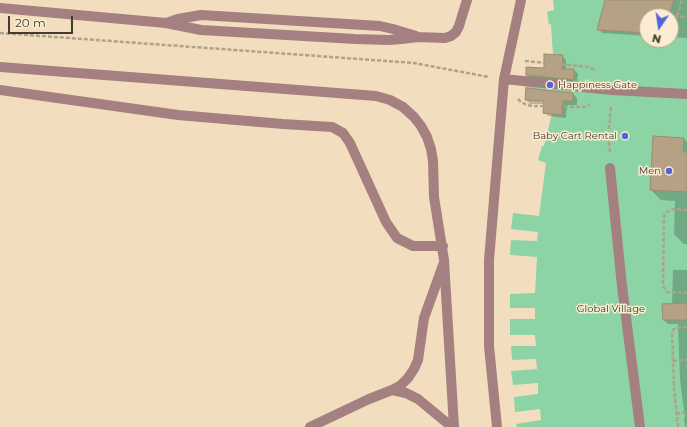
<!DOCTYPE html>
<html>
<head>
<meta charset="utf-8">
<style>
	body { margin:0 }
	#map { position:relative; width:687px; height:427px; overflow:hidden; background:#f2debe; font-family:Montserrat,sans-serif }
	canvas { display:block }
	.north { position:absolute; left:639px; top:8px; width:40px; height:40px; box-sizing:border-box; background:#fcecd2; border:1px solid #b2a590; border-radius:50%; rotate:193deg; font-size:11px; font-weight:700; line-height:16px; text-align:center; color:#433b2e }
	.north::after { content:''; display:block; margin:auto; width:14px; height:18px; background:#5364da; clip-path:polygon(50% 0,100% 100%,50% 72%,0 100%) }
	.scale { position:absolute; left:8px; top:16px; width:65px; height:18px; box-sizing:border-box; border:2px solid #433b2e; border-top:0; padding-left:5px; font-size:12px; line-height:14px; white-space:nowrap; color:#433b2e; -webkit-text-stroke:3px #fcecd2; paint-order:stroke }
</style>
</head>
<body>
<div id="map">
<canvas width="687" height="427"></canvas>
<div class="north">N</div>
<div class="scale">20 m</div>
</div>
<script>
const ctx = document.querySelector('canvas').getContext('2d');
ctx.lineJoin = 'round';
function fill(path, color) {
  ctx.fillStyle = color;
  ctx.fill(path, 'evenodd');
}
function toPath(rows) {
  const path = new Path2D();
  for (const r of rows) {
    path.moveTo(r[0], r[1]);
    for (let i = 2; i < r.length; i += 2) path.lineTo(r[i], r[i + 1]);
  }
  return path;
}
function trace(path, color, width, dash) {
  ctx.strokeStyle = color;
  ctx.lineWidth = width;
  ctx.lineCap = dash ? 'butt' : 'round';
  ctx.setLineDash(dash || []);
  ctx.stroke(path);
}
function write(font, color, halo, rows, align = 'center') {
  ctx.font = font + ' Montserrat,sans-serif';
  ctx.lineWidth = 3;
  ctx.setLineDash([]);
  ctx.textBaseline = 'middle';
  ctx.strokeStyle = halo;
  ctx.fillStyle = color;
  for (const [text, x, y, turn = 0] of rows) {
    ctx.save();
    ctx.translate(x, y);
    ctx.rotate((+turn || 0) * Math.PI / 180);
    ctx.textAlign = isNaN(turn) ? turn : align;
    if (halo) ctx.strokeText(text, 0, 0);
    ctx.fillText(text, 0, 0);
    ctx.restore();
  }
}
fill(toPath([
	[553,0,687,0,687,427,517,427,516,424,541,420,540,409,515,412,514,397,538,394,538,383,513,385,511,371,537,369,536,359,512,360,511,346,536,346,535,335,510,335,510,319,535,319,535,308,510,308,510,294,535,293,537,257,510,255,511,240,537,241,538,232,511,229,513,213,539,216,546,163,538,160,542,146,544,146,552,114,543,114,544,101,525,100,526,67,544,68,553,55,551,24,549,25,547,12,554,10],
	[647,16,671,16,671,40,647,40]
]), '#8cd4a6');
fill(toPath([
	[606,0,687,0,687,38,671,37,671,16,647,16,647,36,602,33,599,29],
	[562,56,566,60,566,70,574,70,578,74,577,83,531,78,527,74,546,69],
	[573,94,577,98,577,105,567,105,566,118,548,116,544,112,545,104,530,104,526,100],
	[684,139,687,142,687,244,684,244,674,234,675,201,661,200,651,190],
	[673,270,687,270,687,427,685,427,684,419,685,418,680,380,678,324,668,324,664,320,672,305]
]), '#0003');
const building = toPath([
	[605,0,674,0,669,16,647,16,647,33,597,30,605,0],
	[544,54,563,55,562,69,574,69,574,80,526,75,526,67,544,68,544,54],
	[526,88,573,93,573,101,563,101,562,115,543,113,544,101,525,100,526,88],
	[653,136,684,138,683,152,687,152,687,192,650,190,653,136],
	[687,303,687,320,663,320,662,304,687,303]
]);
fill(building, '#b5a284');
trace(building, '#9f8c6e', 1);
trace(toPath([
	[632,0,631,8,634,12,638,14,687,17],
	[677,16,682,0],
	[0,33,414,63,489,77],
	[525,61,589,67,596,71],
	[518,99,521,102,527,105,534,106,583,107,590,105],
	[609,129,611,106],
	[609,142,610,153],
	[687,210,673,209,665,213,664,217,663,286,667,292,687,293],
	[673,361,687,360],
	[676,414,687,412],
	[678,427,674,387,672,334,673,330,675,328,687,327]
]), '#b0a188', 2.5, [4, 2]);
trace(toPath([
	[0,8,166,23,201,30,355,39,389,40,402,39,418,37,445,38,451,36,456,32,459,26,467,0],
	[166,23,178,19,201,15,380,26,393,29,416,36],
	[0,67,376,96,390,100,403,107,414,117,421,126,427,137,431,149,433,161,434,197,444,260,454,427],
	[504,79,612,90,687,94],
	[0,90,178,115,283,124,332,127,343,133,350,143,386,222,397,238,413,246,443,246],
	[610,168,622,286,640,427],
	[392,390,406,393,418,399,452,427],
	[310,427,369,399,392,390,401,385,408,378,414,369,418,360,424,318,443,265],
	[497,427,489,346,489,260,504,79,521,0]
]), '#a48080', 10);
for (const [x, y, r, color] of [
	[550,85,4,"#5364da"],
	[625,136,4,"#5364da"],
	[669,171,4,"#5364da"]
]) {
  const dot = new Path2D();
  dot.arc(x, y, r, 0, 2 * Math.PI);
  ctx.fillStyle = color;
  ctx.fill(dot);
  trace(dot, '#fcecd2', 1.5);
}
write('10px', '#433b2e', '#fcecd2', [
	["Happiness Gate",558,85,"left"],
	["Baby Cart Rental",617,136],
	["Men",661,171]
], 'right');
write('10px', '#0e482a', '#fcecd2', [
	["Global Village",611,309]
]);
</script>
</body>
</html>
